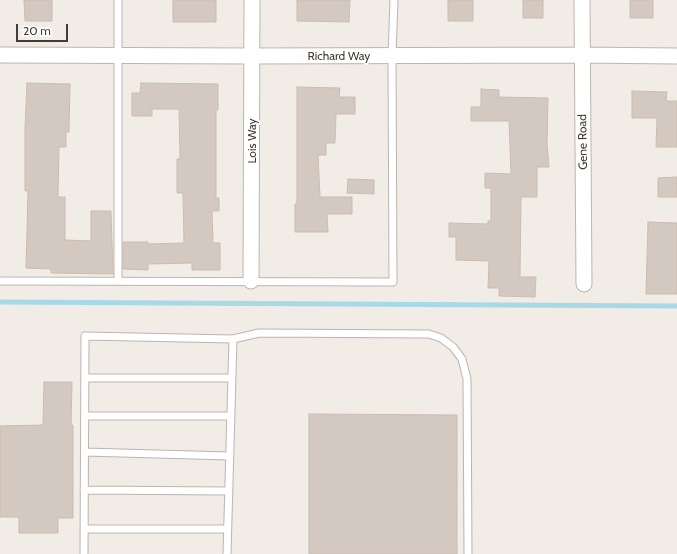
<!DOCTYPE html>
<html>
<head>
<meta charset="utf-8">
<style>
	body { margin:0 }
	#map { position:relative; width:677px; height:554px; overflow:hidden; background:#f1ece6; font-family:Cabin,sans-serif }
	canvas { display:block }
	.scale { position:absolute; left:16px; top:24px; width:52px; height:18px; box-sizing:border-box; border:2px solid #433c36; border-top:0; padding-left:5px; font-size:12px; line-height:14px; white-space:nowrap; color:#433c36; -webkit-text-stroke:3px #fff; paint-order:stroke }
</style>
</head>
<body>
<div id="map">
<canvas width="677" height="554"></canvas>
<div class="scale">20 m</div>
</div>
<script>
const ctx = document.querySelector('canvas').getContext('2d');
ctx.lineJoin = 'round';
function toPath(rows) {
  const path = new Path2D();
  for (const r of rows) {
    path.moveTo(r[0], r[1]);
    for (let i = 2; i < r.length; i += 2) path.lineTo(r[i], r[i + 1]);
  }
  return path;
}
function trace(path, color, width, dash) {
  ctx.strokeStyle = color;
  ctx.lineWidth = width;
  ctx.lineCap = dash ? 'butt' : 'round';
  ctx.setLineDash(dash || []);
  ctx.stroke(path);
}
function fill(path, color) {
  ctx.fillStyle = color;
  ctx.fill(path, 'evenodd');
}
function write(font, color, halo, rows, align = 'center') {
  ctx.font = font + ' Cabin,sans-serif';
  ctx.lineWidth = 3.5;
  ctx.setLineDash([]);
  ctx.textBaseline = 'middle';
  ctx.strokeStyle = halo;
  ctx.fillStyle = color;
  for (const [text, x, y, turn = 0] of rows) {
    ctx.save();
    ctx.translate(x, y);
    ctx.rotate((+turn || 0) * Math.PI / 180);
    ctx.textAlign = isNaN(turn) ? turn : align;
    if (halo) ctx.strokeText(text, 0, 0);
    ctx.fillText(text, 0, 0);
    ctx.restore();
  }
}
trace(toPath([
	[0,302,677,306]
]), '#a8d9e8', 5);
const building = toPath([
	[24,0,52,0,52,21,25,21,24,0],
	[173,0,216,0,216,22,173,22,173,0],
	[297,0,350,0,349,22,297,21,297,0],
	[448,0,473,0,473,21,448,21,448,0],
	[523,0,543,0,543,18,523,18,523,0],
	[630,0,653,0,653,18,630,18,630,0],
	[27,83,70,84,69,132,66,132,66,147,59,147,58,197,65,197,65,240,91,241,91,211,111,211,113,274,51,273,51,269,26,268,28,191,25,191,25,129,27,83],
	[141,83,218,84,218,110,216,110,216,198,219,198,219,211,212,211,213,243,220,243,220,270,192,270,192,263,148,264,148,270,123,269,123,242,148,242,148,244,184,243,183,193,177,193,177,159,180,159,179,109,152,109,152,116,132,116,132,93,140,93,141,83],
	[297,87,340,88,339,97,355,97,355,114,336,114,335,143,326,143,326,155,318,155,320,197,352,197,352,214,327,214,328,232,295,232,295,204,297,204,297,87],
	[481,89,499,90,499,97,548,98,547,143,549,167,537,167,537,197,521,197,520,277,536,277,535,297,499,296,499,288,488,288,489,261,456,260,456,237,449,237,449,223,488,224,488,221,491,221,491,188,485,188,485,173,511,174,509,121,471,121,471,107,481,107,481,89],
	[632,91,667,92,666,101,677,101,677,147,656,147,657,118,632,118,632,91],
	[677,177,677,197,658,197,658,178,677,177],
	[348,179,374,180,374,194,347,193,348,179],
	[648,222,677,223,677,294,646,294,648,222],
	[44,382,72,382,71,425,73,425,73,518,58,518,58,533,19,533,19,517,0,517,0,426,43,425,44,382],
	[309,414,457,415,457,554,309,554,309,414]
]);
fill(building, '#d4c9c0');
trace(building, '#cbbcb1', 1);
const lane = toPath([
	[118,0,118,281],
	[0,281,393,282,392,56,394,0],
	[233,339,259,333,429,334,441,338,453,347,462,359,467,379,468,554],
	[85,378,232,378],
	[85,416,230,416],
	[85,452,229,456],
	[84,490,228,491],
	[84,529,227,529],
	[84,554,85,336,233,339,227,554]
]);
const street = toPath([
	[582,0,584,284],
	[0,55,252,56,582,55,677,56],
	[251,281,252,0]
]);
trace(lane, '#beb5ad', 9);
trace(street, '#beb5ad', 17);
trace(lane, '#fff', 7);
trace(street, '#fff', 15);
write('12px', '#433c36', '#fff', [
	["Richard Way",339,56],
	["Lois Way",252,141,-90],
	["Gene Road",583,142,-91]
]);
</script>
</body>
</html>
